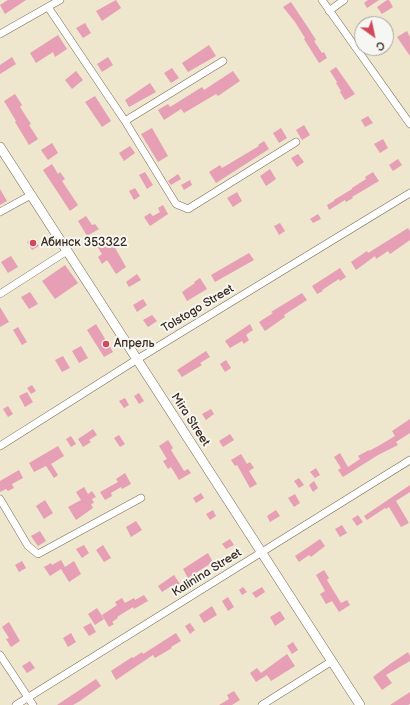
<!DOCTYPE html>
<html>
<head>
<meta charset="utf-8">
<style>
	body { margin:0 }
	#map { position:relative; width:410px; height:705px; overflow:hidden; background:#eee6cd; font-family:"Balsamiq Sans",sans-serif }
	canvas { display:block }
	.north { position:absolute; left:354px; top:16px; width:40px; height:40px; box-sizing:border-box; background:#f6f6f2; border:1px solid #aba49d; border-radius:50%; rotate:147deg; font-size:11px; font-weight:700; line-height:16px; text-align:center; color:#3b2a1e }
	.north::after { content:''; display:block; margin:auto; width:14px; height:18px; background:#d1495b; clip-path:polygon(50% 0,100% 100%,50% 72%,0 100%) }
</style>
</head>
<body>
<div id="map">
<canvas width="410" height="705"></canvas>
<div class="north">С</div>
</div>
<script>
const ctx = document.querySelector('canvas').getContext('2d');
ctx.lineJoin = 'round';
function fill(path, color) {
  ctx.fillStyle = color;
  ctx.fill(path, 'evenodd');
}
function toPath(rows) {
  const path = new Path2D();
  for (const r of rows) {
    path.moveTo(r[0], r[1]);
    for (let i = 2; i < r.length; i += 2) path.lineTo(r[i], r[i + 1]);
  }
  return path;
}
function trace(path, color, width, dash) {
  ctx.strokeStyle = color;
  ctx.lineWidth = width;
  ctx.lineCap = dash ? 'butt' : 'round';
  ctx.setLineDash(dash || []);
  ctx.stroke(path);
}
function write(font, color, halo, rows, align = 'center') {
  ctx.font = font + ' "Balsamiq Sans",sans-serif';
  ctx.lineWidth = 4;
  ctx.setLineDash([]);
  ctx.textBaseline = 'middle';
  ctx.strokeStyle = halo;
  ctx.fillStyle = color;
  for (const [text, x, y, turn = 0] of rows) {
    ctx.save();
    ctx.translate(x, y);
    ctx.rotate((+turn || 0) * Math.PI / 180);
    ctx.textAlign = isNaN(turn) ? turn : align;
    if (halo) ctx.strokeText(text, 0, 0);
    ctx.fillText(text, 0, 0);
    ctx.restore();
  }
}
fill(toPath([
	[8,0,26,0,5,14,0,5],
	[116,0,121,8,102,21,96,11],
	[368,0,379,0,367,8,364,3],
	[387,0,389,0,393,7,382,14,377,7],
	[291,2,309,29,316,40,314,41,322,53,324,52,327,58,319,63,304,39,305,38,295,22,283,7],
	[85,23,91,33,83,38,76,28],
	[407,31,410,37,410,56,397,37],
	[58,35,67,49,55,57,53,52,36,63,30,53],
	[209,45,216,56,188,72,182,63],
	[12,57,16,64,0,74,0,65],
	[108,57,113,65,102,72,97,64],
	[336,67,355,94,345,100,340,92,341,91,336,83,337,82,330,71],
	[172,68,179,78,171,83,164,73],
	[76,71,83,80,72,89,65,80],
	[233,71,240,81,218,96,216,94,184,113,181,109,164,120,158,110,168,104,170,107,202,87,204,90],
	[150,83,156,92,129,107,125,100],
	[15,94,22,105,20,107,31,124,29,125,38,139,29,145,15,122,16,121,4,101],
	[95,96,111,121,102,127,85,102],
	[368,116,373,123,365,127,361,120],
	[304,125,310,135,302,140,296,130],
	[152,128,168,156,158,162,141,134],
	[281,128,287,138,279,143,273,133],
	[383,139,388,148,380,153,374,144],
	[264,141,269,149,216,183,209,172,220,165,222,168,259,146,258,145],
	[52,143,58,153,48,160,41,150],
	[130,146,135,153,124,161,119,153],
	[298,154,304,162,297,167,291,158],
	[398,159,402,165,393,171,389,165],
	[52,164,58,174,60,172,65,179,62,181,78,205,70,211,43,170],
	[270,169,276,179,266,186,260,176],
	[145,172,153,185,147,189,139,175],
	[373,172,379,181,352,197,353,198,346,202,345,200,329,210,327,205,334,201,334,200,352,189,352,188,366,179,365,177],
	[178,174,181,179,171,185,168,181],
	[190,180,192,185,184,190,181,185],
	[135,188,140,196,134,200,129,191],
	[0,189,7,201,0,205],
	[237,192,242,201,233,207,227,198],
	[163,205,168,214,150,226,144,217,150,213,153,216,160,212,158,208],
	[318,214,321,219,313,223,310,219],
	[86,216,92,225,95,224,99,229,87,236,78,221],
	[280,223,285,231,279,235,274,226],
	[408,228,410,231,410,240,390,254,388,251,376,259,375,256,356,270,351,262,367,251,368,253],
	[33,238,39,246,32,250,27,242],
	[107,239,112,247,114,246,126,267,116,274,107,260,102,264,98,257,102,254,96,245],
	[249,253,254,260,215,282,211,275],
	[11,256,18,267,8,273,1,262],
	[65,265,78,283,55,299,42,281],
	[340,268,346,277,340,281,339,279,322,290,323,291,317,294,312,286],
	[137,274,141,280,129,287,126,282],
	[200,278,207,289,187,301,182,292,195,283,194,282],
	[30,292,38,304,29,309,21,297],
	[302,293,307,300,284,315,285,317,265,331,259,322,273,313,271,312],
	[143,299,147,305,137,312,133,305],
	[0,307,9,322,0,327],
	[152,315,157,321,148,327,143,320],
	[96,324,113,352,104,357,87,330],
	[250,324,253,330,246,335,249,340,244,344,242,341,230,348,225,341],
	[18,327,27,342,22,345,13,330],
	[81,346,88,358,79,363,72,351],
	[206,351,210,357,200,363,202,365,182,377,177,370],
	[63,356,70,368,62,372,55,360],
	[226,360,231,368,225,372,220,364],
	[32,385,36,391,31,394,27,388],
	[27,392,33,402,25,407,19,396],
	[139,393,144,401,139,404,134,396],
	[125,398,129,405,124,408,119,401],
	[8,406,13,414,8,417,3,409],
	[211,409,214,414,206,420,202,414],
	[410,419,410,433,396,442,398,445,378,455,343,477,338,470,341,468,334,457,340,453,348,467,360,459,358,456,369,450,369,451,380,445,395,436,392,431],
	[93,429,97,435,89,440,91,442,83,447,78,439],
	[230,434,234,440,223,447,219,441],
	[119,435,125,444,120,447,114,438],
	[71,436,76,444,71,447,66,439],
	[168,440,173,448,171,450,184,471,188,469,191,473,179,480,171,467,168,469,163,461,167,459,159,446],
	[58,446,64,456,51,464,58,475,54,478,46,466,34,472,29,463],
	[241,454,247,464,250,462,254,468,249,471,257,484,250,488,237,465,235,466,231,460],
	[316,468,320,475,315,478,310,472],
	[19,470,23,478,12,484,14,488,8,491,6,489,0,492,0,481],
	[125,473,131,484,122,489,121,487,111,493,112,496,105,500,100,492,118,482,116,479],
	[299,478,304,485,299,488,294,481],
	[314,481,318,488,313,492,309,485],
	[410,485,410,492,396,501,409,523,401,527,389,507,386,509,385,508,367,520,364,516],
	[84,487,88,494,92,491,96,497,92,499,94,503,91,504,93,508,76,520,68,507,81,500,76,492],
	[201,493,204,498,196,503,193,498],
	[295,494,300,503,294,507,288,498],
	[45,500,53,513,44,519,36,506],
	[213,510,216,516,210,520,206,514],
	[276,510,280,516,270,522,267,516],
	[358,515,363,522,357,526,352,519],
	[136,521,142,530,131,537,126,527],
	[342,525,347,533,340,537,335,529],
	[40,531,46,541,38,546,31,536],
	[230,539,234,545,226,549,222,544],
	[320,539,325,546,311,557,309,555,299,562,295,556],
	[84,545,89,553,82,558,76,549],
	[103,545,111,558,104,562,96,550],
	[208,553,213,562,188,578,183,569],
	[61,560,65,567,74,561,81,574,69,582,61,569,50,576,44,567,51,563,52,565],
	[22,561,26,568,19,572,15,565],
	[324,570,329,578,327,580,341,603,347,600,350,605,339,612,332,601,326,604,320,594,325,591,316,575],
	[174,575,180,584,175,587,173,585,162,592,158,586],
	[243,587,247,592,242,595,239,590],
	[262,587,265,592,256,598,252,593],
	[144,595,148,601,134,609,133,607,117,617,118,618,112,622,114,624,109,627,102,615,117,605,115,602,122,598,125,603,134,598,135,600],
	[228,597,234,607,228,611,222,601],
	[212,606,217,615,204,623,199,615],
	[97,608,104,619,95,625,88,614],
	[280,611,285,619,275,626,270,617],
	[9,622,20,641,11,647,6,639,9,638,2,627],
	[91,623,96,632,89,636,83,627],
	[190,623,195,630,190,634,185,626],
	[71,633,76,642,68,647,63,638],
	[176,633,181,641,171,647,172,648,155,658,153,655,116,680,111,671,132,657,133,658,142,652,143,654],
	[293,642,298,650,292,654,287,646],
	[408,652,410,656,410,661,386,675,392,683,382,690,373,677,390,664],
	[287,654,295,666,271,681,267,675,256,682,250,673,257,668,261,673],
	[30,661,35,668,27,673,22,666],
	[96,679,101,686,80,701,73,705,57,705],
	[234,691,240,700,232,705,219,705,229,699,227,695],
	[410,692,410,704,408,705,390,705]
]), '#e79fb5');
const minor = toPath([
	[322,0,410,124],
	[48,7,125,121,176,204,188,209,296,142],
	[329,11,344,0],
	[0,34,60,0],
	[125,121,223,61],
	[0,212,31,195],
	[0,294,67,251],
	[0,446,136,360,410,193],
	[0,499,28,546,38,554,141,498],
	[0,655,33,705],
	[16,705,410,460],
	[262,705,332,661]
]);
const secondary = toPath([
	[0,147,360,705]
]);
trace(minor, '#7a6c5b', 8);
trace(secondary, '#7a6c5b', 10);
trace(minor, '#fff', 7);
trace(secondary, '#fff', 9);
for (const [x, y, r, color] of [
	[33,243,4,"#d1495b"],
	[106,344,4,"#d1495b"]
]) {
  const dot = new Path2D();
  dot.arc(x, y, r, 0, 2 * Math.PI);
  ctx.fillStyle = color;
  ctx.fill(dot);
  trace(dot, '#f6f6f2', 1.5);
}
write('12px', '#3b2a1e', '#f6f6f2', [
	["Абинск 353322",41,243],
	["Апрель",114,344]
], 'left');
write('12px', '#3b2a1e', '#f6f6f2', [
	["Tolstogo Street",198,309,-31],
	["Mira Street",190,420,57],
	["Kalinina Street",207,573,-32]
]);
</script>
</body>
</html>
